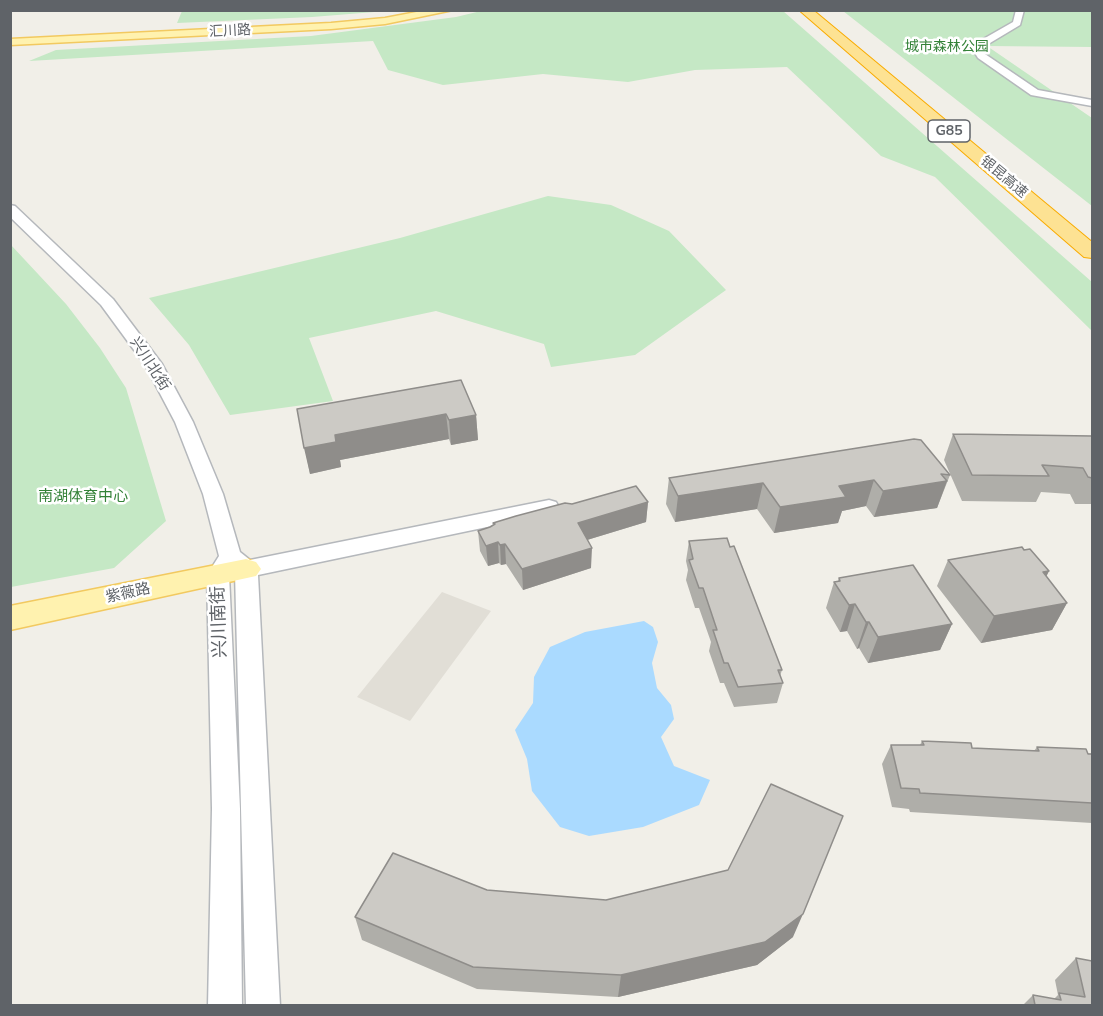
<!DOCTYPE html>
<html>
<head>
<meta charset="utf-8">
<style>
	body { margin:0 }
	#map { position:relative; width:1103px; height:1016px; overflow:hidden; background:#f1efe8; font-family:Mulish,sans-serif }
	canvas { display:block }
	.frame { position:absolute; inset:0; border:12px solid #5f6368; pointer-events:none }
</style>
</head>
<body>
<div id="map">
<canvas width="1103" height="1016"></canvas>
<div class="frame"></div>
</div>
<script>
const ctx = document.querySelector('canvas').getContext('2d');
ctx.lineJoin = 'round';
function fill(path, color) {
  ctx.fillStyle = color;
  ctx.fill(path, 'evenodd');
}
function toPath(rows) {
  const path = new Path2D();
  for (const r of rows) {
    path.moveTo(r[0], r[1]);
    for (let i = 2; i < r.length; i += 2) path.lineTo(r[i], r[i + 1]);
  }
  return path;
}
function trace(path, color, width, dash) {
  ctx.strokeStyle = color;
  ctx.lineWidth = width;
  ctx.lineCap = dash ? 'butt' : 'round';
  ctx.setLineDash(dash || []);
  ctx.stroke(path);
}
function write(font, color, halo, rows, align = 'center') {
  ctx.font = font + ' Mulish,"Noto Sans SC",sans-serif';
  ctx.lineWidth = 5;
  ctx.setLineDash([]);
  ctx.textBaseline = 'middle';
  ctx.strokeStyle = halo;
  ctx.fillStyle = color;
  for (const [text, x, y, turn = 0] of rows) {
    ctx.save();
    ctx.translate(x, y);
    ctx.rotate((+turn || 0) * Math.PI / 180);
    ctx.textAlign = isNaN(turn) ? turn : align;
    if (halo) ctx.strokeText(text, 0, 0);
    ctx.fillText(text, 0, 0);
    ctx.restore();
  }
}
fill(toPath([
	[442,592,491,611,410,721,357,697]
]), '#e1ded6');
fill(toPath([
	[182,11,182,10,387,11,312,17,177,23],
	[481,11,783,11,1092,282,1092,331,935,177,881,156,787,67,695,70,628,82,543,74,443,85,388,70,373,41,29,61,56,50,311,36,456,17],
	[843,11,1092,11,1092,47,987,46,1092,118,1092,206],
	[548,196,611,205,669,231,726,290,635,355,551,367,544,344,436,311,309,338,333,401,230,415,189,345,149,298,400,238],
	[11,245,66,304,100,348,126,388,166,521,114,568,11,587]
]), '#c5e8c5');
fill(toPath([
	[644,621,653,627,658,642,652,663,657,688,671,705,674,719,661,737,674,766,710,780,699,805,643,827,589,836,560,827,532,791,527,759,515,730,533,703,534,677,550,647,585,632]
]), '#aadaff');
const minor = toPath([
	[1016,10,1024,10,1020,25,985,46,983,50,985,54,1038,90,1092,100,1092,106,1031,95,978,58,973,50,978,42,1013,22,1016,10],
	[10,205,15,206,113,299,162,364,193,422,223,494,240,552,250,560,549,500,556,502,559,507,556,512,549,514,258,575,280,1006,246,1006,235,572,233,570,229,575,240,809,242,1006,208,1006,212,809,207,575,219,556,203,494,175,422,145,365,101,305,10,217,10,205]
]);
const major = toPath([
	[427,10,453,10,385,24,331,29,10,45,10,39,331,23,385,18,427,10],
	[246,559,256,562,261,569,256,576,10,630,10,606,246,559]
]);
const highway = toPath([
	[799,10,813,10,1092,242,1092,258,1084,257,799,10]
]);
trace(minor, '#b5b8bc', 3);
trace(major, '#f2c960', 3);
trace(highway, '#f9ab00', 2);
fill(minor, '#fff');
fill(major, '#fff2af');
fill(highway, '#fde293');
fill(toPath([
	[297,409,476,415,478,440,451,445,449,439,340,460,341,467,310,474],
	[953,434,1092,436,1092,504,1075,504,1070,494,1041,492,1036,502,962,501,944,460],
	[950,475,937,508,874,517,866,506,842,511,838,523,774,533,757,509,675,522,666,504,669,478],
	[648,502,646,522,587,540,591,568,523,590,506,564,501,565,499,563,488,566,480,551,478,531,490,527,494,525,493,523,572,504],
	[689,541,782,670,780,676,783,683,777,703,734,707,724,683,720,683,709,651,711,642,699,608,695,608,686,580,688,570,686,561],
	[1024,550,1049,571,1046,577,1067,603,1052,630,981,643,937,586,948,560],
	[839,578,952,624,940,650,868,663,859,648,857,649,847,631,840,632,826,608,834,582,838,581],
	[922,741,972,748,1034,751,1037,747,1092,754,1092,823,910,812,909,809,892,807,882,764,891,745,920,745],
	[487,890,793,937,757,965,618,997,477,989,362,940,355,917],
	[1076,958,1092,1005,1023,1005,1033,995,1054,999,1058,995,1055,980]
]), '#afaea9');
fill(toPath([
	[446,414,449,439,340,460,341,467,310,474,304,448,335,435],
	[476,415,478,440,451,445,449,420],
	[874,480,866,506,842,511,838,523,774,533,780,507,839,486],
	[947,481,937,508,874,517,883,491],
	[763,483,757,509,675,522,678,496],
	[648,502,646,522,577,543,578,523],
	[498,542,499,563,488,566,486,546],
	[505,544,506,564,501,565,500,545],
	[592,548,591,568,523,590,522,569],
	[1049,571,1035,598,1043,572],
	[1067,603,1052,630,981,643,994,616],
	[855,604,847,631,840,632,849,605],
	[866,622,869,622,859,648,857,649],
	[952,624,940,650,868,663,878,637],
	[803,914,793,937,757,965,618,997,621,975]
]), '#8f8d8a');
const building = toPath([
	[461,380,476,415,449,420,446,414,335,435,336,442,304,448,297,409,461,380],
	[953,434,1092,436,1092,478,1088,477,1083,468,1042,465,1049,476,972,475,953,434],
	[914,439,921,440,950,475,941,474,947,481,883,491,874,480,839,486,846,497,780,507,763,483,678,496,669,478,914,439],
	[636,486,648,502,578,523,592,548,522,569,505,544,500,545,498,542,486,546,478,531,490,527,495,524,493,523,516,516,565,503,572,504,636,486],
	[727,538,730,547,734,546,782,670,778,670,783,683,738,687,728,663,724,663,713,630,717,630,703,588,699,588,689,560,693,559,689,541,727,538],
	[1022,547,1024,550,1030,549,1049,571,1043,572,1067,603,994,616,948,560,1022,547],
	[913,565,952,624,878,637,869,622,866,622,855,604,849,605,834,582,840,581,839,578,913,565],
	[922,741,971,743,972,748,1039,751,1037,747,1086,749,1088,754,1092,754,1092,803,920,793,919,789,901,788,891,745,924,745,922,741],
	[771,784,843,816,803,914,765,942,621,975,473,967,355,917,393,853,487,890,606,900,728,870,771,784],
	[1076,958,1092,961,1092,1005,1035,1005,1033,995,1061,1000,1059,993,1085,997,1076,958]
]);
fill(building, '#cccac5');
trace(building, '#8f8d8a', 1.5);
write('14px', '#5f6368', '#fff', [
	["汇川路",230,31,-3],
	["银昆高速",1004,177,40]
]);
write('14px', '#348238', '#fff', [
	["城市森林公园",947,47]
]);
for (const [x, y, w] of [
	[949,131,42]
]) {
  const box = new Path2D();
  box.roundRect(x - w / 2, y - 11, w, 22, 4.5);
  ctx.fillStyle = '#fff';
  ctx.fill(box);
  trace(box, '#5f6368', 1.5);
}
write('bold 14px', '#5f6368', null, [
	["G85",949,131]
]);
write('15px', '#5f6368', '#fff', [
	["兴川北街",150,364,57],
	["紫薇路",128,593,-12]
]);
write('15px', '#348238', '#fff', [
	["南湖体育中心",83,496]
]);
write('18px', '#5f6368', '#fff', [
	["兴川南街",219,622,-92]
]);
</script>
</body>
</html>
